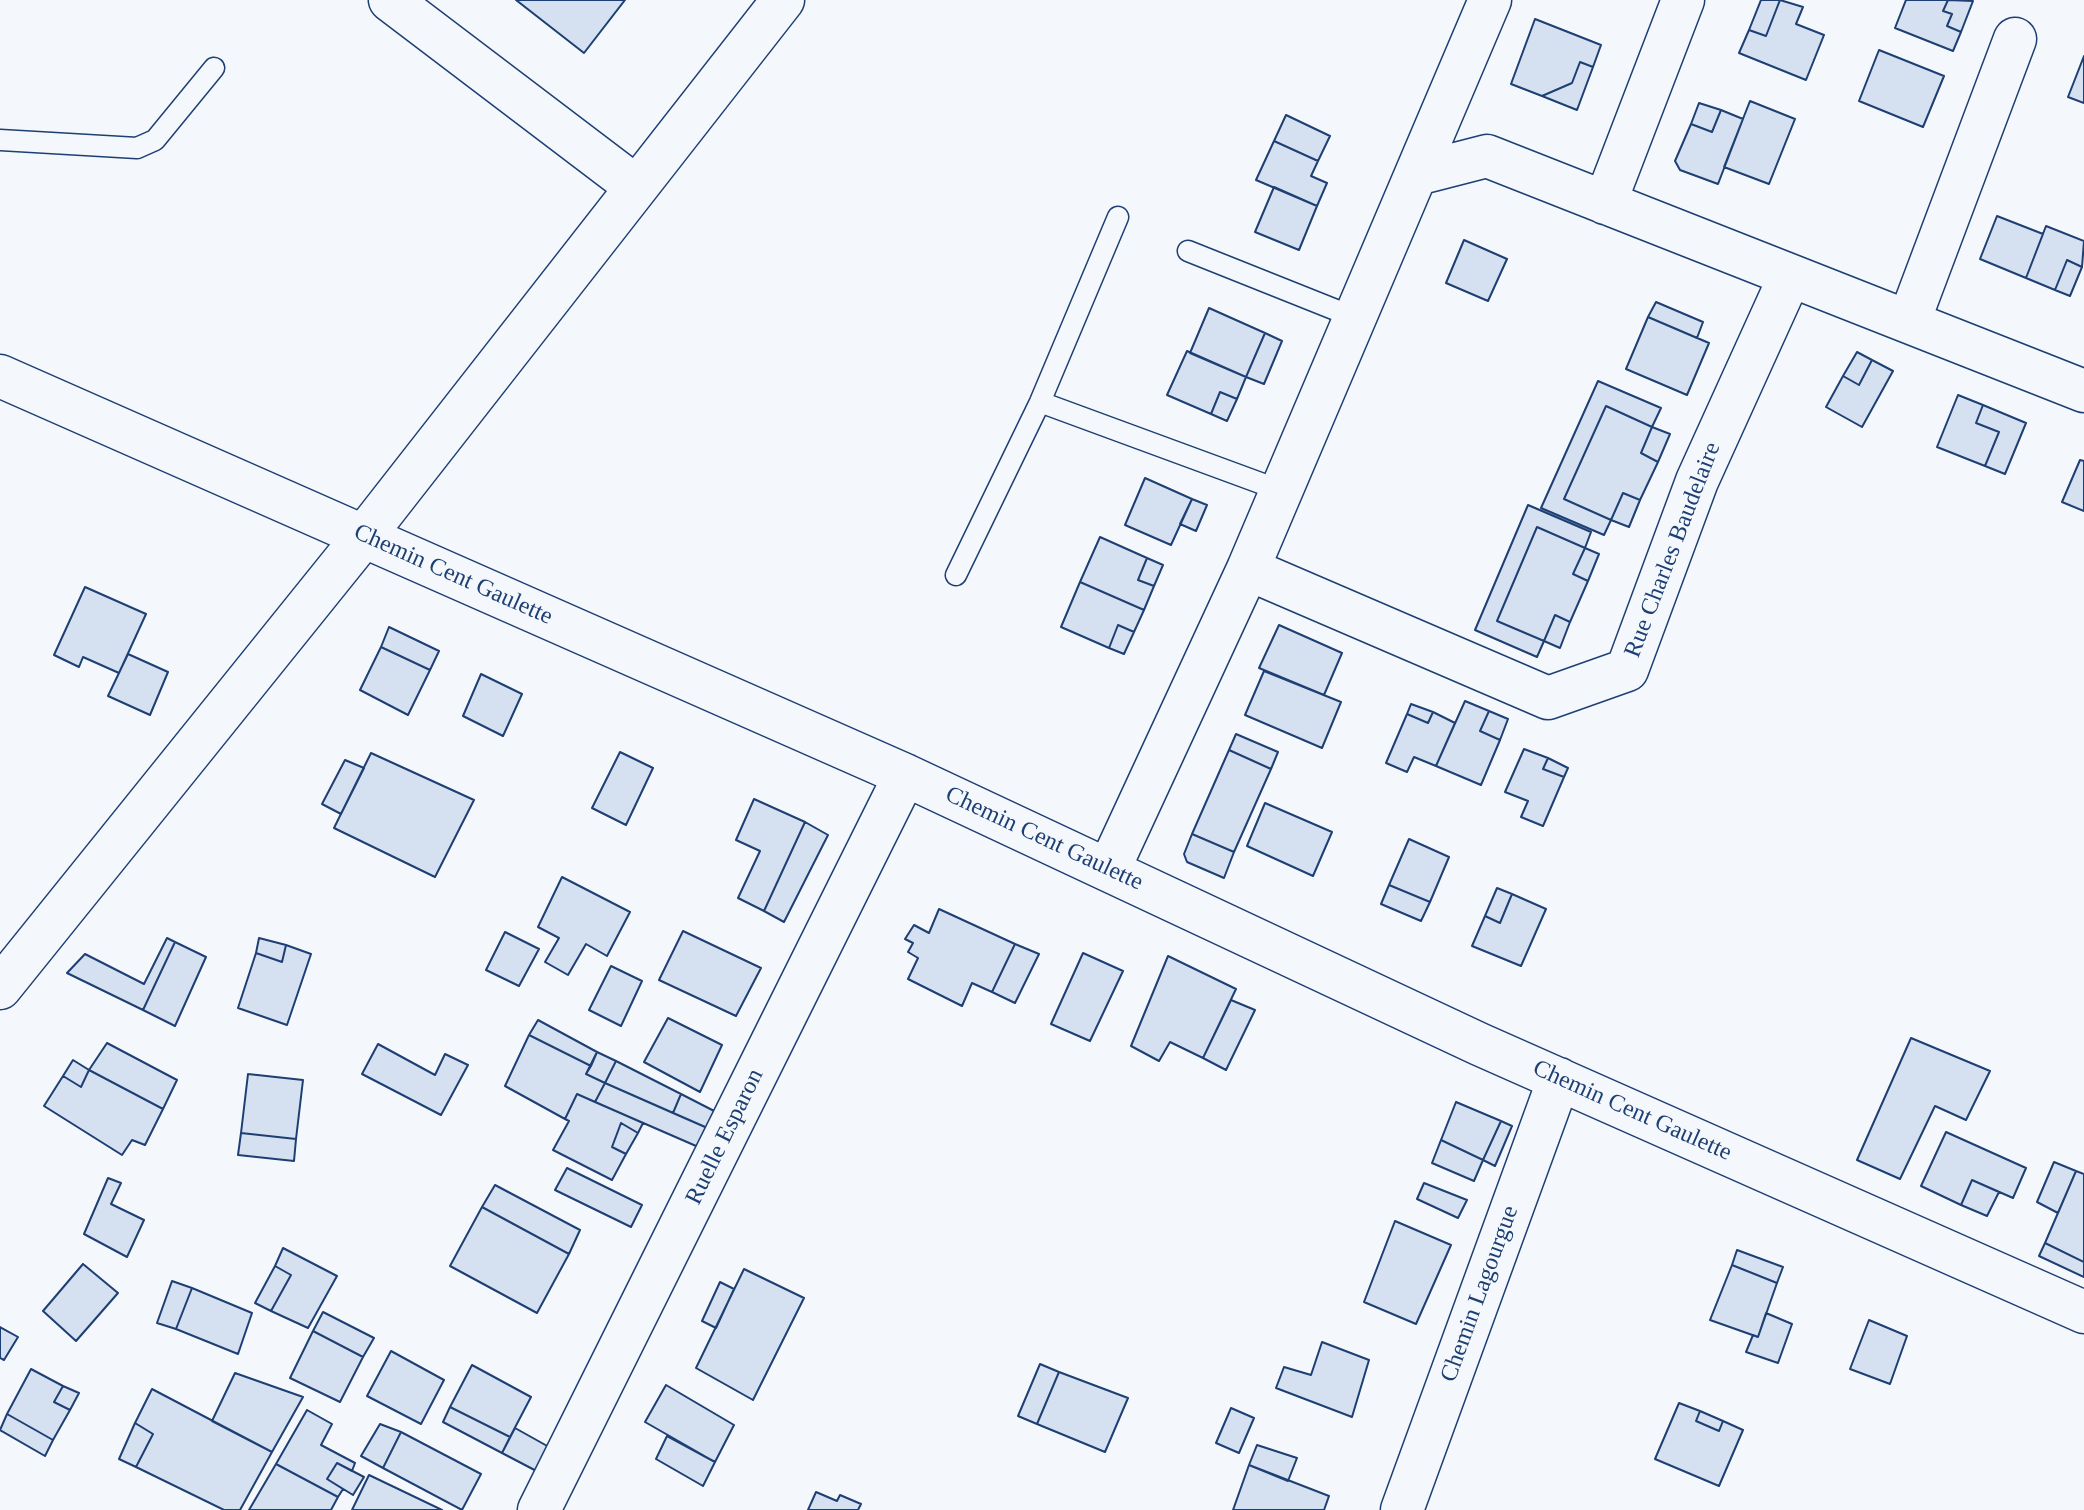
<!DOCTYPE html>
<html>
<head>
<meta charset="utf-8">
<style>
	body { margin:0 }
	canvas { display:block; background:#f4f7fb }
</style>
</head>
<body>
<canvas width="2084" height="1510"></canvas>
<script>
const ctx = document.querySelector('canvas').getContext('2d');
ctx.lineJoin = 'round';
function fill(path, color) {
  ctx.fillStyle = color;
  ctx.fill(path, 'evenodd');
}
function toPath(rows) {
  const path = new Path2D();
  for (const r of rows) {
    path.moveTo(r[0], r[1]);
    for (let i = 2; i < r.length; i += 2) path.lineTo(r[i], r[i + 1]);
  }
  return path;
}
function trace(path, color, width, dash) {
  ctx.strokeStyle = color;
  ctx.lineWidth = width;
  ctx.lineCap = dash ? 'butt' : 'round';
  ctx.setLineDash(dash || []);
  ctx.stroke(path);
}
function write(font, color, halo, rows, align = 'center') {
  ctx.font = font + ' Georgia,serif';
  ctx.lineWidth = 6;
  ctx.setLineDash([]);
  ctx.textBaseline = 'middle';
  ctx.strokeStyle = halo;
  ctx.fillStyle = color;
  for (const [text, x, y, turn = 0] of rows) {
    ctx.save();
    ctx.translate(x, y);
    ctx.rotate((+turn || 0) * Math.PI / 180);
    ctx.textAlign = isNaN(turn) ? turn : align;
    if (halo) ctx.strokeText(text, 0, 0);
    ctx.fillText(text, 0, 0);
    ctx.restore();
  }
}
const building = toPath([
	[516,0,625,0,584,53,516,0],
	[1761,0,1780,0,1766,36,1749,30,1761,0],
	[1780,0,1803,7,1796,24,1824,35,1806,80,1739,53,1749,30,1766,36,1780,0],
	[1906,0,1948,0,1943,11,1952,14,1947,26,1961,32,1953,51,1895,28,1906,0],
	[1948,0,1973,1,1961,32,1947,26,1952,14,1943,11,1948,0],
	[1535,19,1601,45,1593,67,1580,62,1572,83,1542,96,1511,84,1535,19],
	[1879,50,1944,76,1923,127,1859,101,1879,50],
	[2084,56,2084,103,2068,97,2084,56],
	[1580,62,1593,67,1577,110,1542,96,1572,83,1580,62],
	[1750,101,1795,119,1769,184,1724,167,1750,101],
	[1699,103,1721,110,1712,132,1691,124,1699,103],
	[1721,110,1743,119,1718,184,1680,170,1675,161,1691,124,1712,132,1721,110],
	[1286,115,1330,136,1318,161,1274,141,1286,115],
	[1274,141,1318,161,1311,176,1327,183,1317,206,1256,180,1274,141],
	[1274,187,1317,206,1299,250,1255,232,1274,187],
	[1997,216,2043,234,2026,278,1980,259,1997,216],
	[2046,226,2084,241,2082,267,2067,260,2055,290,2026,278,2046,226],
	[1464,240,1507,259,1488,301,1446,283,1464,240],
	[2067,260,2082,267,2070,296,2055,290,2067,260],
	[1656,302,1703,322,1697,338,1648,317,1656,302],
	[1209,308,1265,333,1246,377,1190,353,1209,308],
	[1648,317,1709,343,1687,395,1626,369,1648,317],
	[1265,333,1282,341,1264,384,1246,377,1265,333],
	[1187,351,1246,377,1237,399,1220,392,1211,414,1167,395,1187,351],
	[1857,352,1872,360,1859,385,1843,376,1857,352],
	[1872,360,1893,371,1862,427,1826,407,1843,376,1859,385,1872,360],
	[1598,381,1661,408,1652,427,1606,406,1564,499,1611,520,1604,535,1541,508,1598,381],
	[1220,392,1237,399,1227,421,1211,414,1220,392],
	[1958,395,1983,405,1976,423,1999,432,1985,466,1937,447,1958,395],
	[1983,405,2026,423,2005,474,1985,466,1999,432,1976,423,1983,405],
	[1606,406,1652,427,1641,453,1658,462,1640,500,1623,493,1611,520,1564,499,1606,406],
	[1652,427,1670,434,1658,462,1641,453,1652,427],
	[2080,460,2084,461,2084,511,2062,502,2080,460],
	[1145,478,1192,499,1171,545,1125,525,1145,478],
	[1623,493,1640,500,1629,527,1611,520,1623,493],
	[1192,499,1207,505,1196,531,1180,524,1192,499],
	[1528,505,1591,532,1585,548,1537,527,1497,621,1544,641,1537,657,1475,630,1528,505],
	[1537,527,1585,548,1573,574,1588,581,1570,622,1555,615,1544,641,1497,621,1537,527],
	[1100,537,1147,558,1138,580,1154,586,1144,610,1080,582,1100,537],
	[1585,548,1599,554,1588,581,1573,574,1585,548],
	[1147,558,1163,565,1154,586,1138,580,1147,558],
	[1080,582,1144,610,1134,632,1118,625,1109,648,1061,627,1080,582],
	[85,587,146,614,119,673,83,657,79,667,54,655,85,587],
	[1555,615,1570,622,1560,648,1544,641,1555,615],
	[1118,625,1134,632,1124,654,1109,648,1118,625],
	[1279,625,1342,653,1324,695,1259,668,1279,625],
	[389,627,439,651,430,670,381,647,389,627],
	[381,647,430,670,408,715,360,690,381,647],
	[128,654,168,672,150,715,108,696,128,654],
	[1264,671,1341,702,1322,748,1245,715,1264,671],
	[481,674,522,694,503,736,463,716,481,674],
	[1465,701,1489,711,1480,731,1500,740,1481,785,1436,766,1465,701],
	[1411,704,1433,712,1428,723,1407,714,1411,704],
	[1489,711,1508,719,1500,740,1480,731,1489,711],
	[1433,712,1455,723,1436,766,1414,757,1407,772,1386,763,1407,714,1428,723,1433,712],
	[1236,734,1278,752,1271,769,1229,750,1236,734],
	[1524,749,1548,758,1543,769,1564,777,1543,826,1521,817,1528,801,1505,792,1524,749],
	[1229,750,1271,769,1234,852,1192,834,1229,750],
	[620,752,653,768,626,825,592,808,620,752],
	[371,753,474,800,435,877,334,828,371,753],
	[1548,758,1568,768,1564,777,1543,769,1548,758],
	[345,760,364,768,341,814,322,804,345,760],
	[754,799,805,822,764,911,738,898,760,851,736,840,754,799],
	[1265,803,1332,832,1313,876,1247,846,1265,803],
	[805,822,828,835,784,922,764,911,805,822],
	[1192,834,1234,852,1224,878,1187,862,1184,854,1192,834],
	[1409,839,1449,857,1430,902,1389,885,1409,839],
	[562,877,630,912,607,956,586,944,568,975,545,962,559,938,538,927,562,877],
	[1389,885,1430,902,1421,921,1381,904,1389,885],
	[1497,888,1512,894,1500,923,1485,916,1497,888],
	[1512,894,1546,909,1521,966,1472,946,1485,916,1500,923,1512,894],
	[939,909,1015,944,992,992,972,983,962,1006,908,979,918,958,908,952,913,943,905,939,914,925,929,933,939,909],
	[683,931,761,968,736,1016,659,980,683,931],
	[505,932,539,949,519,986,486,970,505,932],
	[167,938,175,942,143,1010,67,973,85,954,144,984,167,938],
	[259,938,286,945,282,962,256,953,259,938],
	[175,942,206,957,175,1026,143,1010,175,942],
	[1015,944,1039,954,1015,1003,992,992,1015,944],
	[286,945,311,954,287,1025,238,1008,256,953,282,962,286,945],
	[1083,953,1123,971,1090,1041,1051,1024,1083,953],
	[1168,956,1236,989,1203,1058,1170,1042,1159,1061,1131,1046,1168,956],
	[611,966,642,981,621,1026,589,1010,611,966],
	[1231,1000,1255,1010,1226,1070,1203,1058,1231,1000],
	[668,1018,722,1045,700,1092,644,1062,668,1018],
	[538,1020,597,1052,591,1066,529,1035,538,1020],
	[529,1035,591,1066,586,1074,605,1083,595,1102,577,1094,565,1119,505,1086,529,1035],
	[1911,1038,1990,1071,1966,1120,1935,1106,1900,1179,1857,1160,1911,1038],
	[107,1043,177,1080,163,1109,89,1070,107,1043],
	[378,1044,435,1075,445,1054,468,1065,441,1115,362,1074,378,1044],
	[597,1052,616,1061,605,1083,586,1074,597,1052],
	[73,1060,89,1070,81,1087,63,1076,73,1060],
	[616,1061,681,1094,673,1113,605,1083,616,1061],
	[89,1070,163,1109,145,1145,132,1140,122,1155,44,1106,63,1076,81,1087,89,1070],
	[248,1074,303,1080,296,1139,241,1133,248,1074],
	[605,1083,712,1130,703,1149,595,1102,605,1083],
	[577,1094,643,1123,638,1133,621,1123,612,1147,626,1154,612,1180,553,1150,569,1121,565,1119,577,1094],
	[681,1094,720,1114,712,1130,673,1113,681,1094],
	[1456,1102,1501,1121,1483,1160,1441,1140,1456,1102],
	[1501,1121,1512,1126,1495,1166,1483,1160,1501,1121],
	[621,1123,638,1133,626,1154,612,1147,621,1123],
	[1946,1132,2026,1168,2013,1198,1972,1180,1961,1205,1921,1186,1946,1132],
	[241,1133,296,1139,294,1161,238,1155,241,1133],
	[1441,1140,1483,1160,1474,1181,1432,1163,1441,1140],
	[2054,1162,2076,1171,2058,1213,2037,1202,2054,1162],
	[567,1168,642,1205,631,1227,555,1190,567,1168],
	[2076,1171,2084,1174,2084,1262,2045,1243,2076,1171],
	[108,1178,121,1183,111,1204,144,1220,127,1257,84,1234,108,1178],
	[1972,1180,1999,1192,1987,1216,1961,1205,1972,1180],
	[1424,1183,1467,1200,1458,1218,1417,1199,1424,1183],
	[495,1185,580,1230,569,1254,482,1207,495,1185],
	[482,1207,569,1254,537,1313,450,1266,482,1207],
	[1395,1221,1451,1245,1416,1324,1364,1302,1395,1221],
	[2045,1243,2084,1262,2084,1277,2039,1256,2045,1243],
	[283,1248,337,1276,308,1328,271,1311,291,1275,275,1266,283,1248],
	[1737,1250,1783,1267,1777,1283,1732,1265,1737,1250],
	[83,1264,118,1293,76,1341,43,1311,83,1264],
	[1732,1265,1777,1283,1758,1337,1710,1320,1732,1265],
	[275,1266,291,1275,271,1311,255,1303,275,1266],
	[744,1269,804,1298,753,1400,696,1368,744,1269],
	[172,1281,192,1288,176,1329,157,1323,172,1281],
	[720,1282,734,1289,716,1328,702,1321,720,1282],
	[192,1288,252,1313,238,1354,176,1329,192,1288],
	[323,1312,374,1338,363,1357,313,1331,323,1312],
	[1766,1313,1792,1324,1778,1363,1746,1352,1753,1335,1758,1337,1766,1313],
	[1869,1320,1907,1336,1890,1384,1850,1369,1869,1320],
	[0,1327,18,1337,4,1360,0,1358,0,1327],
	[313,1331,363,1357,340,1402,290,1378,313,1331],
	[1322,1342,1369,1360,1352,1417,1276,1388,1284,1367,1311,1375,1322,1342],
	[391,1351,444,1380,421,1424,367,1396,391,1351],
	[1040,1364,1059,1372,1037,1424,1018,1416,1040,1364],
	[472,1365,531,1397,510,1437,450,1407,472,1365],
	[31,1369,63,1386,54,1402,70,1410,53,1440,7,1414,31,1369],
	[1059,1372,1128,1398,1105,1452,1037,1424,1059,1372],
	[235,1373,303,1397,272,1452,212,1421,235,1373],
	[666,1385,734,1425,715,1462,645,1422,666,1385],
	[63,1386,79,1393,70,1410,54,1402,63,1386],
	[152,1389,272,1452,240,1510,224,1510,136,1467,153,1434,135,1423,152,1389],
	[1679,1403,1700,1411,1696,1421,1719,1431,1723,1421,1743,1430,1719,1486,1655,1459,1679,1403],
	[450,1407,510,1437,502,1453,443,1422,450,1407],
	[1231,1408,1254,1418,1239,1453,1216,1443,1231,1408],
	[307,1410,332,1424,321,1445,355,1463,352,1471,337,1463,327,1479,343,1489,338,1497,276,1464,307,1410],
	[1700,1411,1723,1421,1719,1431,1696,1421,1700,1411],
	[7,1414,53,1440,45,1456,0,1430,7,1414],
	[135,1423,153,1434,136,1467,119,1459,135,1423],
	[380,1424,401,1432,383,1468,361,1456,380,1424],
	[515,1428,558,1452,546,1476,502,1453,515,1428],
	[401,1432,481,1474,462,1510,383,1468,401,1432],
	[667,1436,715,1462,703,1486,656,1459,667,1436],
	[1257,1445,1297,1458,1288,1481,1249,1465,1257,1445],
	[337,1463,364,1477,353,1495,327,1479,337,1463],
	[276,1464,338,1497,331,1510,249,1510,276,1464],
	[1249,1465,1329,1496,1324,1510,1233,1510,1249,1465],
	[369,1475,442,1510,352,1510,369,1475],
	[816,1492,837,1501,840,1495,861,1504,858,1510,808,1510,816,1492]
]);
fill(building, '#d5e0f0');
trace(building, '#1d3f73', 2);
const service = toPath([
	[0,140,137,148,155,140,214,68],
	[1188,251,1356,318],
	[1040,402,1282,491],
	[956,575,1040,402,1118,217]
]);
const minor = toPath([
	[390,0,635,186],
	[1417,174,1487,156,2084,391],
	[1605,203,1683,0],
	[1909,321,2015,39],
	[0,376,905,775,1479,1044,2084,1312],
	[1248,569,1548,698,1627,670,1697,481,1790,276],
	[1109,869,1248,569,1490,0],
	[0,988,364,536,783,0],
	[539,1510,905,775],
	[1402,1510,1559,1079]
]);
trace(service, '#1d3f73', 23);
trace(minor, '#1d3f73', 45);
trace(service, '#f4f7fb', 20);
trace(minor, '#f4f7fb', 42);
write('24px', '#1d3f73', '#f4f7fb', [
	["Rue Charles Baudelaire",1673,550,-69],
	["Chemin Cent Gaulette",453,575,24],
	["Chemin Cent Gaulette",1044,839,25],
	["Chemin Cent Gaulette",1632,1111,24],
	["Ruelle Esparon",725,1137,-64],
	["Chemin Lagourgue",1480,1294,-70]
]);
</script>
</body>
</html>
